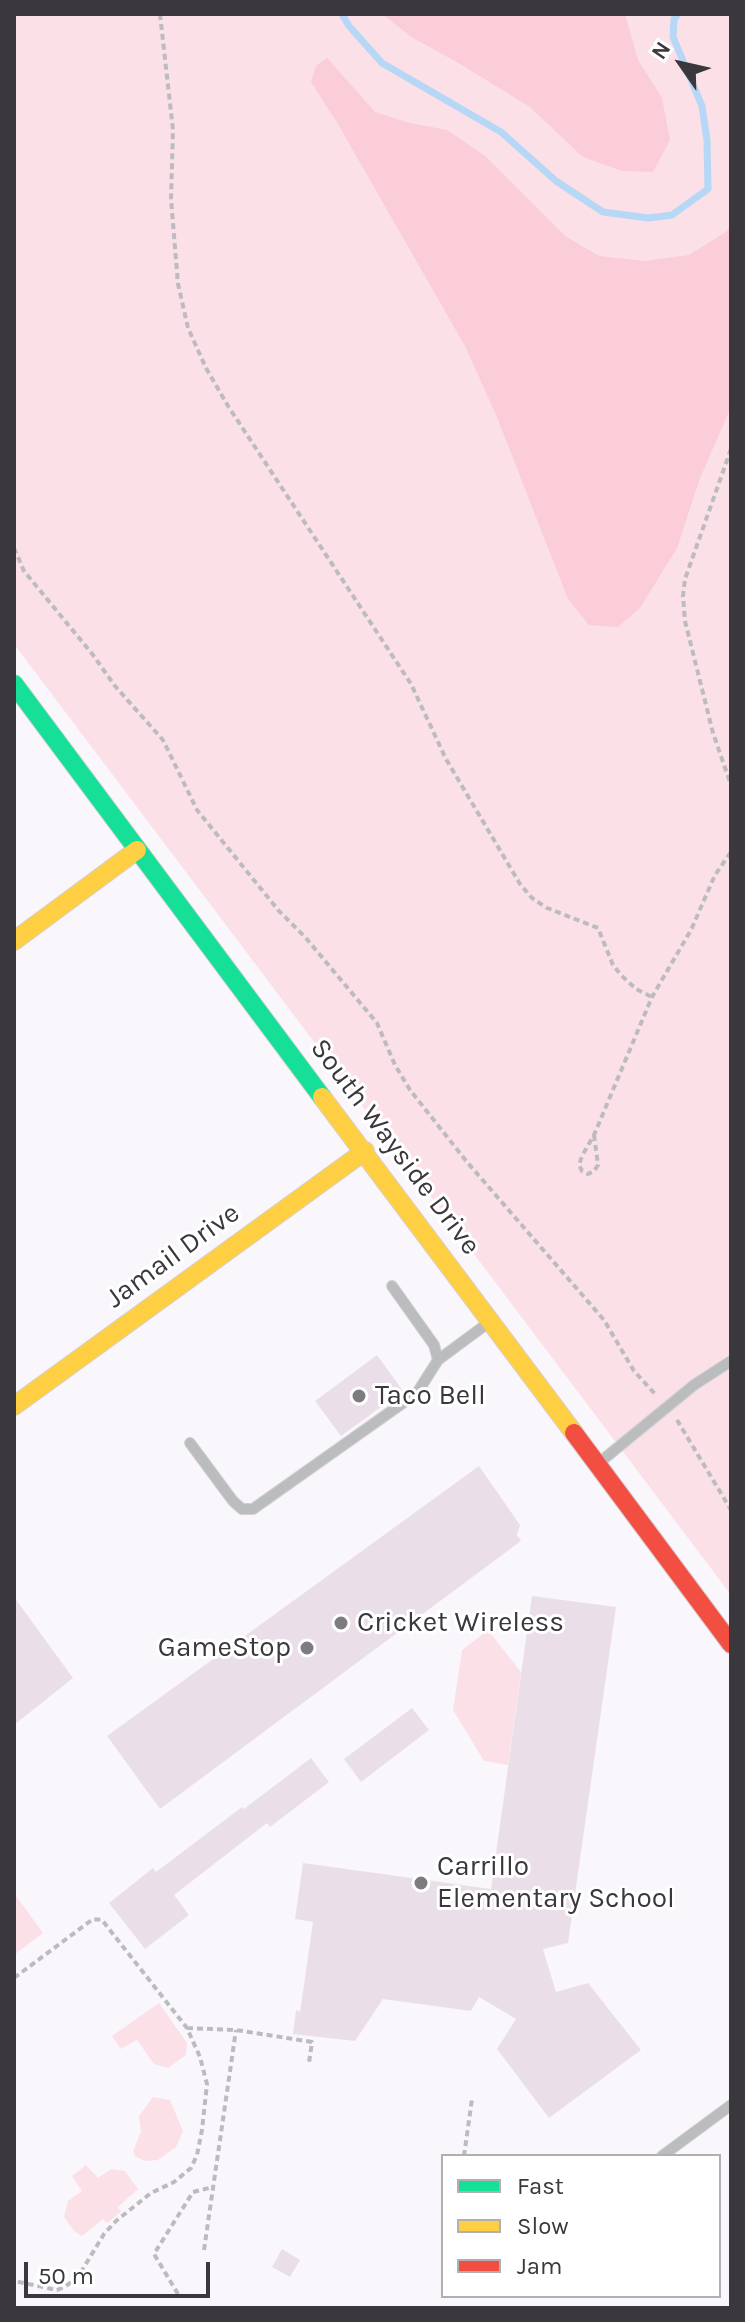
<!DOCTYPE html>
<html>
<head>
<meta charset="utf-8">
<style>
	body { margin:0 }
	#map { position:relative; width:745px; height:2322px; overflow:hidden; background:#f9f7fc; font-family:Karla,sans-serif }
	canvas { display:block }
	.frame { position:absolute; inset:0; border:16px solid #3a373d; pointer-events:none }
	.legend { position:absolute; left:441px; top:2154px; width:280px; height:144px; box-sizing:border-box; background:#fff; border:2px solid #b0afb1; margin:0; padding:10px 14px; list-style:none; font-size:24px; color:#3a373d }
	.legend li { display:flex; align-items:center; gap:16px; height:40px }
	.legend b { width:40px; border:2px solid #b0afb1 }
	.north { position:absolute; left:641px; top:24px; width:80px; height:80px; -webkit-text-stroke:6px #fff; paint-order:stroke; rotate:304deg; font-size:22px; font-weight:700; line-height:32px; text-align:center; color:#3a373d }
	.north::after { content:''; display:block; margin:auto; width:28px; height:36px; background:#3a373d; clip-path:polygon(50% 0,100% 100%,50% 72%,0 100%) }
	.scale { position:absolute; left:24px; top:2262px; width:186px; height:36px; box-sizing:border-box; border:4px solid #3a373d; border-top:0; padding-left:10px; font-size:24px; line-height:28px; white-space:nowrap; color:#3a373d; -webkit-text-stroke:6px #fff; paint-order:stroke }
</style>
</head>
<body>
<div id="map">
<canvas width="745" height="2322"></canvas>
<div class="frame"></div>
<ul class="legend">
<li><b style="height:10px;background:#16e098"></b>Fast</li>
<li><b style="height:10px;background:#ffcf43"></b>Slow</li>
<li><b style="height:10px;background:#f24e42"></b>Jam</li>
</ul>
<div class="north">N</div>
<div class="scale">50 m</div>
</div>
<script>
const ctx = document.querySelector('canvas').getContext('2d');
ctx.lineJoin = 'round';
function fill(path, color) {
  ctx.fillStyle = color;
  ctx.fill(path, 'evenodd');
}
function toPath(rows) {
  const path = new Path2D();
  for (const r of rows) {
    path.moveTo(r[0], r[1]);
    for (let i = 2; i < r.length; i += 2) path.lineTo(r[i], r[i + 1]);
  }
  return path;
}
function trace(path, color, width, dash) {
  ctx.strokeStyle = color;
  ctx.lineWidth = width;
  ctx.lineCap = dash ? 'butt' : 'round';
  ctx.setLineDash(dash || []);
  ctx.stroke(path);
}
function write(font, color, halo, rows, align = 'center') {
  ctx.font = font + ' Karla,sans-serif';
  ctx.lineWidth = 6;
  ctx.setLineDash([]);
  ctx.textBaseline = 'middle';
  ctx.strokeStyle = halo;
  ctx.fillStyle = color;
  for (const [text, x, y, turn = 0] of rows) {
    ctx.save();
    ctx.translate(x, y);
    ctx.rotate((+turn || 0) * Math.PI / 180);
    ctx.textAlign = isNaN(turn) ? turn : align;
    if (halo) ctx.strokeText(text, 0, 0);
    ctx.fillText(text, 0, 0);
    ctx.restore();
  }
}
fill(toPath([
	[14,14,731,14,731,1595,14,644],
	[488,1630,521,1672,508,1765,484,1761,453,1710,462,1650],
	[14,1893,43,1933,14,1955],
	[159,2003,187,2043,186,2055,168,2068,154,2064,137,2040,121,2049,112,2036],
	[153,2097,170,2100,183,2131,176,2147,158,2160,145,2161,135,2156,133,2151,141,2132,139,2116],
	[86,2165,98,2178,111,2169,125,2171,138,2189,118,2207,121,2212,107,2223,103,2219,82,2236,75,2232,64,2217,68,2201,82,2191,72,2176]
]), '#fbe0e8');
fill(toPath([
	[382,14,625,14,638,60,662,98,670,140,653,172,622,171,583,157,530,107,462,65,413,38],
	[327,58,375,112,410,123,447,130,485,156,565,236,599,256,643,261,689,255,726,232,731,224,731,407,700,478,677,548,640,608,618,627,589,625,568,599,497,417,465,346,338,124,311,82,316,66]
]), '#facdd8');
trace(toPath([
	[342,14,349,26,382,63,501,132,556,181,603,212,649,218,672,215,708,189,707,140,702,106,673,37,674,19,678,14]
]), '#b6d7f6', 7);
fill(toPath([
	[377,1355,403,1391,341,1436,315,1401],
	[479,1466,520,1525,517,1535,521,1541,160,1809,107,1736],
	[532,1596,616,1607,568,1943,543,1949,556,1992,588,1983,641,2050,549,2118,497,2049,516,2019,479,1997,471,2011,383,1999,355,2041,293,2034,296,2010,300,2012,313,1922,295,1919,303,1863,491,1889],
	[14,1597,73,1678,14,1725],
	[412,1708,429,1730,361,1782,344,1759],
	[311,1758,329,1782,270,1827,267,1823,174,1895,189,1915,145,1949,109,1903,153,1868,156,1872,242,1807,244,1809],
	[282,2249,300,2260,290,2277,272,2267]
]), '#eadfe9');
const lane = toPath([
	[438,1360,488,1323],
	[190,1443,233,1501,242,1509,253,1509,417,1393,438,1360,434,1345,392,1286],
	[600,1462,694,1385,731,1361],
	[662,2156,731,2105]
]);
const fast = toPath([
	[14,684,322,1097]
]);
const slow = toPath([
	[14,941,137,850],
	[322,1097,574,1433],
	[14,1406,365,1151]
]);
const jam = toPath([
	[574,1433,731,1644]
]);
trace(lane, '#d3d1d5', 12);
trace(fast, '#d3d1d5', 20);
trace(slow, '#d3d1d5', 20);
trace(jam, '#d3d1d5', 20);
trace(toPath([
	[160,14,173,130,171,199,178,284,188,328,206,368,228,406,411,684,446,759,520,884,532,898,547,908,598,928,613,965,621,975,636,989,652,997],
	[731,449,685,579,683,596,685,621,713,733,731,785],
	[14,548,24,571,93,655,115,686,163,740,197,810,279,911,305,937,377,1023,395,1065,410,1090,467,1162,604,1320,634,1371,656,1395],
	[594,1135,598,1165,594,1171,588,1174,582,1171,579,1165,582,1156,594,1135,652,997,691,930,715,875,731,852],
	[677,1420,731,1510],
	[14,1978,93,1919,102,1920,187,2028,200,2057,207,2084,202,2130,197,2155,191,2168,174,2182,151,2193,116,2221,104,2234,78,2277,66,2286,57,2290,14,2281],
	[187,2028,236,2030,312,2042,309,2063],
	[464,2156,472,2099],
	[204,2250,236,2030],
	[178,2294,154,2254,193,2192,213,2187]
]), '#bcbbbf', 4, [6, 4]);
trace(lane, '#bbbcbe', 10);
trace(fast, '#16e098', 18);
trace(slow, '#ffcf43', 18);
trace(jam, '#f24e42', 18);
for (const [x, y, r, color] of [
	[359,1396,8,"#7d7a80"],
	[341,1623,8,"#7d7a80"],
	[307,1648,8,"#7d7a80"],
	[421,1883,8,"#7d7a80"]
]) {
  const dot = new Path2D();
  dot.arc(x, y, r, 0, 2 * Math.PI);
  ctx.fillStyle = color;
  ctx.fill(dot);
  trace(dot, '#fff', 3);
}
write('28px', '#3a373d', '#fff', [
	["South Wayside Drive",395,1147,53],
	["Jamail Drive",173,1256,-36]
]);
write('28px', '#3a373d', '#fff', [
	["Taco Bell",375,1396],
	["Cricket Wireless",357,1623],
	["GameStop",291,1648,"right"],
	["Carrillo",437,1867],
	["Elementary School",437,1899]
], 'left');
</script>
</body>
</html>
